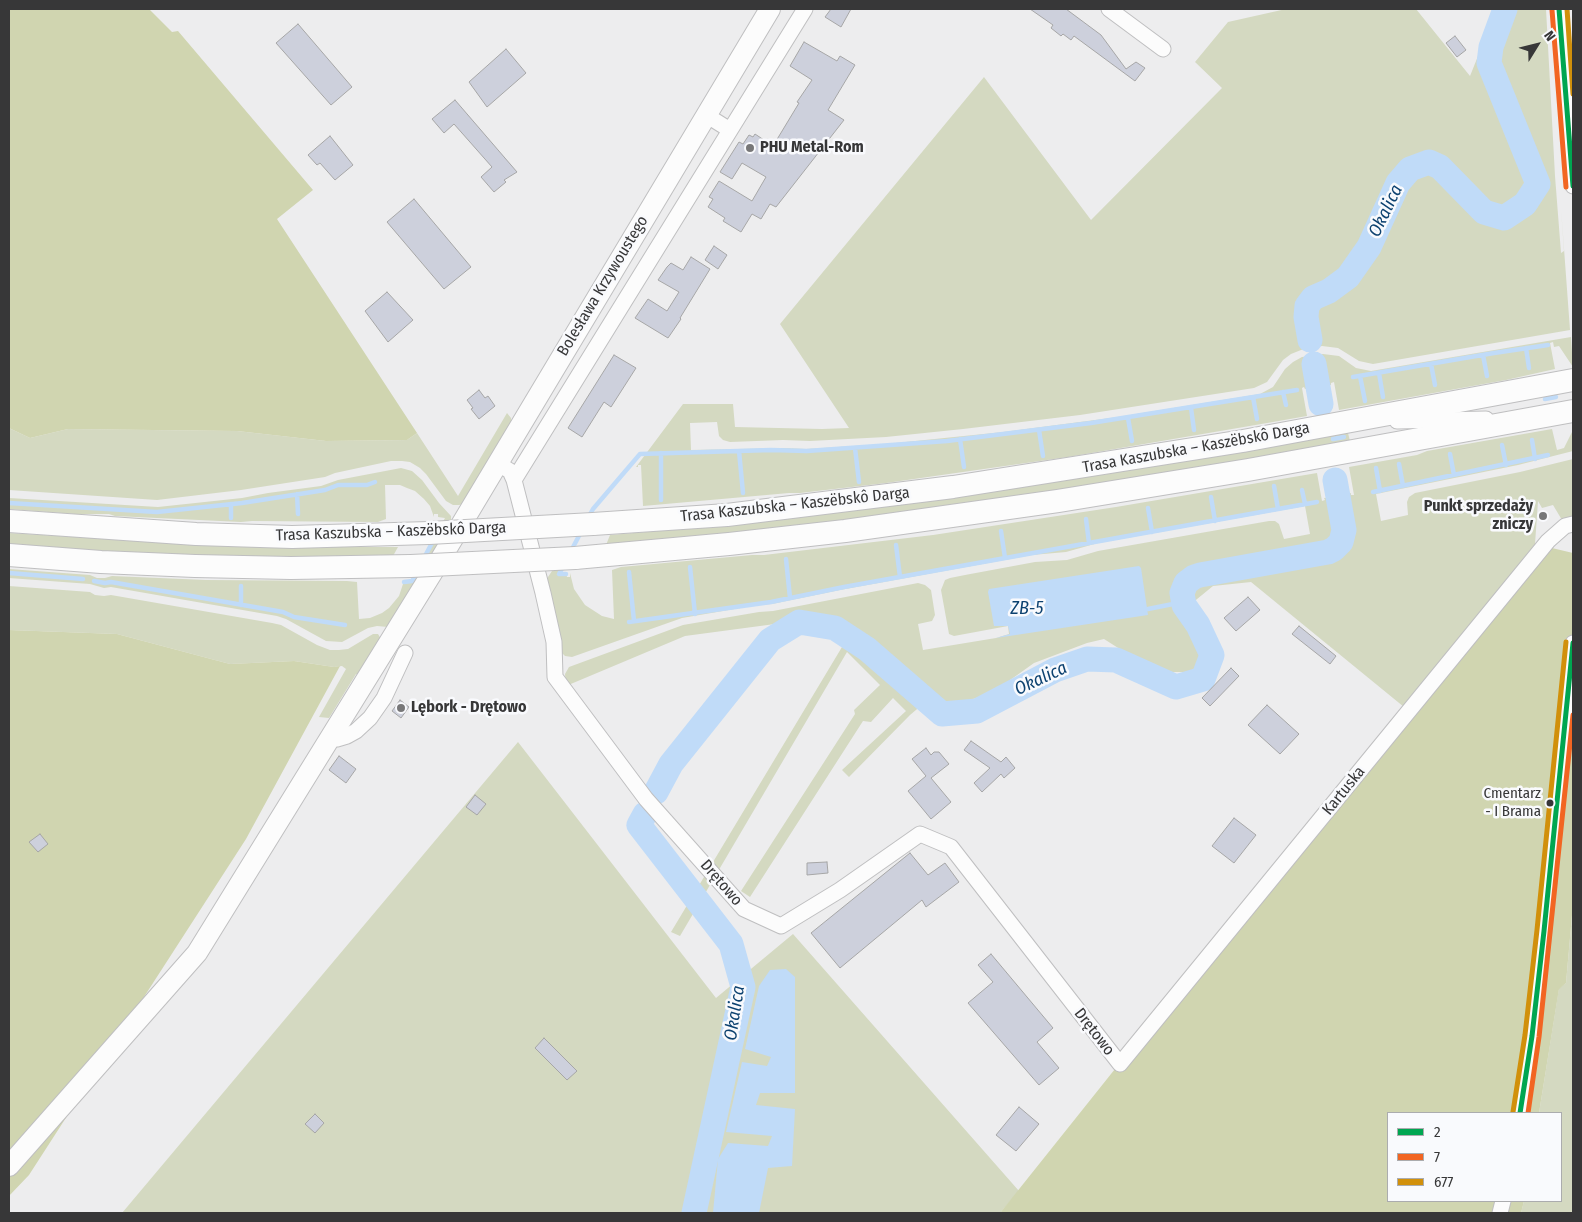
<!DOCTYPE html>
<html>
<head>
<meta charset="utf-8">
<style>
	body { margin:0 }
	#map { position:relative; width:1582px; height:1222px; overflow:hidden; background:#ededee; font-family:"Fira Sans Condensed",sans-serif }
	canvas { display:block }
	.frame { position:absolute; inset:0; border:10px solid #373738; pointer-events:none }
	.legend { position:absolute; left:1387px; top:1112px; width:175px; height:90px; box-sizing:border-box; background:#f9fafd; border:1px solid #abacae; margin:0; padding:6px 9px; list-style:none; font-size:15px; color:#373738 }
	.legend li { display:flex; align-items:center; gap:10px; height:25px }
	.legend b { width:25px; border:1px solid #abacae }
	.north { position:absolute; left:1512px; top:20px; width:50px; height:50px; -webkit-text-stroke:4px #f9fafd; paint-order:stroke; rotate:54deg; font-size:14px; font-weight:700; line-height:20px; text-align:center; color:#373738 }
	.north::after { content:''; display:block; margin:auto; width:18px; height:22px; background:#373738; clip-path:polygon(50% 0,100% 100%,50% 72%,0 100%) }
</style>
</head>
<body>
<div id="map">
<canvas width="1582" height="1222"></canvas>
<div class="frame"></div>
<ul class="legend">
<li><b style="height:6px;background:#00a651"></b>2</li>
<li><b style="height:6px;background:#f26522"></b>7</li>
<li><b style="height:6px;background:#d1900b"></b>677</li>
</ul>
<div class="north">N</div>
</div>
<script>
const ctx = document.querySelector('canvas').getContext('2d');
ctx.lineJoin = 'round';
function fill(path, color) {
  ctx.fillStyle = color;
  ctx.fill(path, 'evenodd');
}
function toPath(rows) {
  const path = new Path2D();
  for (const r of rows) {
    path.moveTo(r[0], r[1]);
    for (let i = 2; i < r.length; i += 2) path.lineTo(r[i], r[i + 1]);
  }
  return path;
}
function trace(path, color, width, dash) {
  ctx.strokeStyle = color;
  ctx.lineWidth = width;
  ctx.lineCap = dash ? 'butt' : 'round';
  ctx.setLineDash(dash || []);
  ctx.stroke(path);
}
function write(font, color, halo, rows, align = 'center') {
  ctx.font = font + ' "Fira Sans Condensed",sans-serif';
  ctx.lineWidth = 5;
  ctx.setLineDash([]);
  ctx.textBaseline = 'middle';
  ctx.strokeStyle = halo;
  ctx.fillStyle = color;
  for (const [text, x, y, turn = 0] of rows) {
    ctx.save();
    ctx.translate(x, y);
    ctx.rotate((+turn || 0) * Math.PI / 180);
    ctx.textAlign = isNaN(turn) ? turn : align;
    if (halo) ctx.strokeText(text, 0, 0);
    ctx.fillText(text, 0, 0);
    ctx.restore();
  }
}
fill(toPath([
	[1286,9,1416,9,1470,76,1497,9,1546,9,1555,176,1561,253,1564,251,1561,208,1570,330,1373,364,1359,361,1338,348,1322,346,1301,350,1291,354,1283,360,1267,382,1254,388,1080,415,963,429,886,437,810,441,783,440,730,442,723,440,719,436,717,422,690,423,691,450,785,448,806,449,886,444,1003,432,1118,417,1260,394,1273,387,1285,369,1293,362,1302,357,1323,354,1339,356,1356,368,1371,371,1571,337,1573,367,1559,346,1554,347,1553,342,1550,343,1555,369,1506,380,1339,410,1334,382,1331,383,1331,385,1324,386,1327,400,1321,404,1315,402,1312,388,1305,389,1304,387,1302,388,1307,416,1273,422,1068,457,886,483,800,493,789,493,643,506,641,465,638,465,638,467,636,467,683,404,733,404,735,427,822,429,849,428,780,324,984,77,1091,220,1222,88,1195,62,1228,22],
	[507,413,511,418,511,428,463,504,459,505,453,505,446,501,426,474,420,468,410,462,402,461,391,461,335,473,325,477,241,490,157,500,9,490,9,428,30,438,68,429,237,431,326,441,407,440,417,433,458,496],
	[1552,429,1557,450,1564,448,1573,430,1573,451,1518,465,1376,494,1381,521,1408,515,1407,502,1409,497,1415,493,1520,472,1573,459,1573,517,1562,520,1553,505,1542,508,1538,501,1535,544,1404,707,1251,582,1213,586,1191,604,1194,613,1188,615,1195,633,1203,664,1188,672,1156,672,1104,639,1087,643,1034,663,992,693,951,706,929,699,910,715,849,777,842,770,906,711,893,698,871,722,863,721,750,897,741,891,855,714,854,710,880,685,847,652,680,936,671,932,842,647,835,639,843,632,835,630,807,635,790,622,685,636,566,686,565,674,569,667,683,625,759,612,773,611,918,583,925,585,931,590,935,615,932,621,918,624,923,650,996,638,1009,634,1008,626,954,636,949,634,941,590,945,580,950,578,965,575,1035,562,1067,560,1098,551,1269,521,1275,521,1279,524,1284,539,1310,534,1305,506,1098,543,1066,552,1032,555,840,590,772,604,758,605,682,618,572,657,565,656,561,652,544,583,554,568,577,541,560,573,566,573,567,577,570,577,570,573,574,589,585,605,602,616,614,619,612,570,621,567,752,555,764,555,933,535,1116,507,1317,473,1322,501,1325,500,1324,498,1332,497,1329,484,1335,480,1341,481,1344,495,1351,493,1351,495,1354,495,1349,467,1417,455,1427,451],
	[1348,433,1350,441,1208,466,1056,491,792,527,606,545,610,535,739,524,949,498,1107,474],
	[401,468,412,471,422,480,439,503,451,516,451,527,388,627,377,626,368,628,342,642,326,641,286,619,277,616,111,587,104,588,90,584,9,578,9,569,90,575,97,578,105,578,112,576,206,580,347,581,357,582,359,619,370,618,382,613,389,608,399,596,404,581,411,581,445,518,438,517,438,514,434,514,434,517,430,506,424,499,415,491,407,488,400,485,385,485,386,519,378,522,252,521,241,522,115,516,109,514,75,514,9,509,9,498,158,507,242,498,268,493,321,486,338,480],
	[9,533,208,545,315,547,398,547,393,556,315,557,262,557,101,552,9,545],
	[9,586,90,592,95,595,104,596,111,595,272,623,281,625,317,645,330,650,339,650,348,649,373,634,378,634,381,639,360,676,356,674,329,718,319,717,346,669,342,666,334,667,294,661,230,664,117,634,9,630],
	[518,742,716,998,793,934,1019,1191,1000,1213,122,1213],
	[1573,904,1573,1213,1521,1213,1524,1201,1561,1201,1561,1113,1539,1113,1559,988,1566,983]
]), '#d4d9c1');
fill(toPath([
	[9,9,149,9,172,32,178,31,313,190,277,219,417,433,407,440,326,441,237,431,68,429,30,438,9,428],
	[1535,544,1573,553,1573,904,1566,983,1559,989,1539,1113,1388,1113,1388,1201,1524,1201,1521,1213,1000,1213,1404,707],
	[9,630,117,634,230,664,294,661,334,667,340,666,246,839,29,1175,9,1196]
]), '#d0d5b0');
fill(toPath([
	[1139,566,1141,568,1148,615,996,638,1010,634,1008,626,994,626,988,592,989,589],
	[786,969,795,977,795,1093,760,1093,756,1105,795,1109,792,1166,768,1168,759,1213,713,1213,718,1159,728,1143,768,1146,772,1136,726,1132,742,1062,767,1066,771,1057,745,1049,759,986,770,970]
]), '#c0dbf8');
trace(toPath([
	[1526,348,1529,368],
	[1483,355,1487,376],
	[1431,364,1435,385],
	[1379,373,1383,397],
	[1360,376,1365,401],
	[1353,377,1494,353,1548,345],
	[1283,392,1286,405],
	[1253,397,1257,419],
	[1545,399,1556,397],
	[1191,408,1194,430],
	[1128,418,1132,441],
	[1039,430,1043,456],
	[960,439,964,467],
	[1333,439,1344,437],
	[1532,440,1535,459],
	[1502,445,1506,465],
	[855,448,859,482],
	[739,451,743,493],
	[661,453,661,500],
	[1450,454,1454,475],
	[1399,464,1403,486],
	[1376,468,1380,491],
	[1274,486,1278,509],
	[1302,490,1305,504],
	[1373,492,1548,455],
	[297,494,298,514],
	[1211,497,1215,521],
	[9,503,157,512,242,503,325,490,338,485,367,485,375,482],
	[1148,508,1152,532],
	[231,518,231,504],
	[588,518,593,509,640,454,771,450,807,451,947,441,1091,423,1297,390],
	[1086,519,1089,543],
	[1001,531,1005,558],
	[896,545,900,577],
	[571,551,581,532],
	[424,558,433,541],
	[786,559,790,598],
	[564,565,559,574,566,574],
	[690,567,695,614],
	[629,572,634,621],
	[9,573,83,579],
	[94,581,105,583,111,582,283,612,294,617,345,625],
	[404,582,412,581,416,574],
	[241,605,241,586],
	[1148,609,1183,602],
	[629,622,771,602,844,587,1317,502]
]), '#c0dbf8', 4.5);
trace(toPath([
	[1310,340,1306,317,1307,306,1313,298,1329,291,1348,277,1369,247,1398,183,1410,169,1429,162,1440,167,1484,212,1504,218,1525,204,1538,184,1489,63,1491,47,1505,9],
	[1314,364,1321,404],
	[656,792,671,764,770,640,799,622,835,628,867,649,942,714,977,711,1055,670,1087,659,1116,660,1176,687,1203,679,1212,655,1198,625,1184,605,1182,593,1186,583,1194,577,1200,575,1328,552,1334,549,1341,542,1344,530,1335,480],
	[645,814,639,825,731,944,743,987,694,1213]
]), '#c0dbf8', 25);
const building = toPath([
	[831,9,851,9,841,27,825,17,831,9],
	[1030,9,1066,9,1101,35,1126,69,1136,62,1145,68,1135,81,1074,36,1071,40,1063,34,1061,36,1051,28,1053,25,1030,9],
	[298,24,352,87,331,105,276,43,298,24],
	[1455,36,1466,50,1457,57,1446,43,1455,36],
	[804,42,837,61,840,56,855,65,828,110,844,120,776,207,770,204,761,219,752,214,741,232,723,221,725,218,708,207,713,199,709,197,719,181,752,201,766,177,742,163,732,179,720,172,739,142,743,144,749,135,753,137,755,134,773,146,799,103,797,102,812,80,790,66,804,42],
	[506,49,526,73,487,107,469,82,506,49],
	[455,100,517,172,504,180,506,182,494,192,481,177,492,167,454,124,444,133,432,119,455,100],
	[330,136,353,165,335,180,320,163,317,165,308,155,330,136],
	[414,199,471,267,444,289,387,222,414,199],
	[714,246,727,255,718,269,705,260,714,246],
	[691,257,710,269,680,318,681,319,668,338,635,318,648,299,667,311,679,292,658,280,667,267,671,263,683,270,691,257],
	[387,292,413,320,388,342,365,311,387,292],
	[614,355,636,368,611,407,604,402,582,437,568,428,614,355],
	[479,390,485,398,488,396,495,406,479,419,471,409,473,408,467,400,479,390],
	[1248,597,1260,610,1236,631,1224,618,1248,597],
	[1299,626,1336,656,1330,664,1292,634,1299,626],
	[1231,668,1239,676,1210,706,1202,698,1231,668],
	[400,700,409,707,401,718,392,711,400,700],
	[1267,705,1299,734,1280,754,1248,725,1267,705],
	[971,741,1001,762,1006,757,1015,768,1004,778,1001,774,982,792,974,783,990,768,964,750,971,741],
	[926,748,931,755,934,752,939,752,949,764,931,778,951,802,931,819,908,791,926,776,912,759,926,748],
	[339,756,356,769,346,783,329,770,339,756],
	[475,795,486,804,477,815,466,807,475,795],
	[1234,818,1256,835,1234,863,1212,846,1234,818],
	[40,834,48,844,38,852,29,842,40,834],
	[910,853,928,875,945,863,959,882,926,907,922,900,840,968,811,933,910,853],
	[827,862,828,873,807,875,807,863,827,862],
	[991,954,1053,1028,1037,1042,1059,1068,1039,1085,968,1003,993,982,978,965,991,954],
	[544,1038,577,1071,567,1080,535,1048,544,1038],
	[1019,1107,1039,1124,1016,1151,996,1135,1019,1107],
	[315,1114,324,1123,315,1133,305,1124,315,1114]
]);
fill(building, '#cdd0dc');
trace(building, '#a6a6a6', 1);
const minor = toPath([
	[1109,9,1163,49],
	[1559,9,1573,186],
	[706,115,730,130],
	[1397,421,1486,419],
	[497,463,510,471,514,480,543,593,554,642,555,677,646,799,744,909,781,926,840,890,920,834,951,847,1120,1064,1548,541,1565,526,1573,524],
	[514,480,805,9],
	[331,736,337,739,347,736,356,731,370,718,384,698,405,653],
	[1520,1113,1532,1036,1544,931,1573,643],
	[1500,1213,1503,1201]
]);
const major = toPath([
	[9,1166,197,953,437,565,770,9]
]);
const highway = toPath([
	[9,521,196,534,292,537,429,533],
	[593,524,727,515,953,487,1243,441,1573,380],
	[9,555,101,562,195,566,291,568,411,566],
	[575,558,729,544,845,531,1058,501,1248,470,1573,411]
]);
trace(minor, '#bfbfc0', 17);
trace(major, '#bfbfc0', 22);
trace(highway, '#bfbfc0', 24);
trace(minor, '#fcfcfc', 15);
trace(major, '#fcfcfc', 20);
trace(highway, '#fcfcfc', 22);
const highwayBridge = toPath([
	[429,533,593,524],
	[411,566,575,558]
]);
trace(highwayBridge, '#bfbfc0', 24, []);
trace(highwayBridge, '#fcfcfc', 22);
trace(toPath([
	[1559,9,1573,186],
	[1520,1113,1532,1036,1544,931,1573,643]
]), '#00a651', 5);
trace(toPath([
	[1552,10,1566,187],
	[1528,1113,1539,1037,1573,715]
]), '#f26522', 5);
trace(toPath([
	[1567,9,1573,94],
	[1513,1112,1525,1035,1537,930,1566,642]
]), '#d1900b', 5);
for (const [x, y, r, color] of [
	[750,148,5,"#777778"],
	[1543,516,5,"#777778"],
	[401,708,5,"#777778"],
	[1550,803,4.5,"#373738"]
]) {
  const dot = new Path2D();
  dot.arc(x, y, r, 0, 2 * Math.PI);
  ctx.fillStyle = color;
  ctx.fill(dot);
  trace(dot, '#f9fafd', 2);
}
write('15px', '#373738', '#f9fafd', [
	["Cmentarz",1541,794],
	["- I Brama",1541,812]
], 'right');
write('bold 16px', '#373738', '#f9fafd', [
	["PHU Metal-Rom",760,148],
	["Punkt sprzedaży",1533,507,"right"],
	["zniczy",1533,525,"right"],
	["Lębork - Drętowo",411,708]
], 'left');
write('16px', '#373738', '#f9fafd', [
	["Bolesława Krzywoustego",603,286,-59],
	["Trasa Kaszubska – Kaszëbskô Darga",1196,448,-10],
	["Trasa Kaszubska – Kaszëbskô Darga",795,505,-6],
	["Trasa Kaszubska – Kaszëbskô Darga",391,532,-2],
	["Kartuska",1344,791,-51],
	["Drętowo",721,883,49],
	["Drętowo",1094,1032,52]
]);
write('italic 18px', '#0d4270', '#f9fafd', [
	["Okalica",1386,211,-64],
	["ZB-5",1027,609],
	["Okalica",1041,679,-25],
	["Okalica",735,1013,-81]
]);
</script>
</body>
</html>
